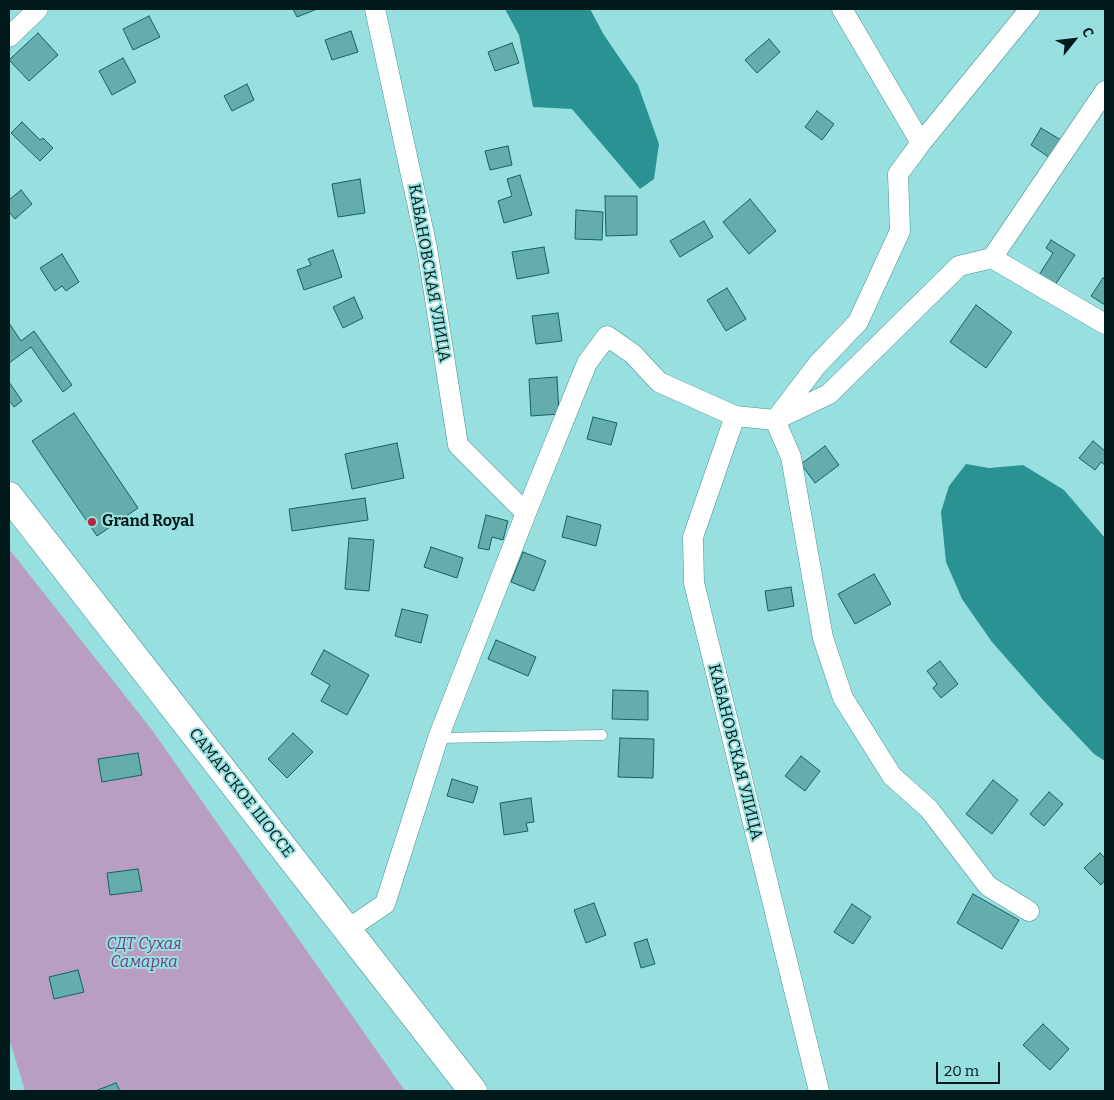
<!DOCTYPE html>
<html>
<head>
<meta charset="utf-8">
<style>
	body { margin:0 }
	#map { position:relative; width:1114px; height:1100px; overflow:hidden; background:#97e0df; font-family:Bitter,serif }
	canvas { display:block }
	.frame { position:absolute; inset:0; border:10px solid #001a1a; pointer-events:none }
	.north { position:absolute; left:1049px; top:15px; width:50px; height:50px; -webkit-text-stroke:4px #97e0df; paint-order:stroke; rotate:61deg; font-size:14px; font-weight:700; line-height:20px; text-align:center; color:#001a1a }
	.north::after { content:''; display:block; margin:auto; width:18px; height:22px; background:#001a1a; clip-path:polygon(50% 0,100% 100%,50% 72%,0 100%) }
	.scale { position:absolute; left:936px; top:1062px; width:64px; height:22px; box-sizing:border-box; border:2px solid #001a1a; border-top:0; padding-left:6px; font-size:15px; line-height:18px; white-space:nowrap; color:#001a1a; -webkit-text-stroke:4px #97e0df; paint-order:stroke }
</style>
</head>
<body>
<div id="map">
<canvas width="1114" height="1100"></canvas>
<div class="frame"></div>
<div class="north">С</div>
<div class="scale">20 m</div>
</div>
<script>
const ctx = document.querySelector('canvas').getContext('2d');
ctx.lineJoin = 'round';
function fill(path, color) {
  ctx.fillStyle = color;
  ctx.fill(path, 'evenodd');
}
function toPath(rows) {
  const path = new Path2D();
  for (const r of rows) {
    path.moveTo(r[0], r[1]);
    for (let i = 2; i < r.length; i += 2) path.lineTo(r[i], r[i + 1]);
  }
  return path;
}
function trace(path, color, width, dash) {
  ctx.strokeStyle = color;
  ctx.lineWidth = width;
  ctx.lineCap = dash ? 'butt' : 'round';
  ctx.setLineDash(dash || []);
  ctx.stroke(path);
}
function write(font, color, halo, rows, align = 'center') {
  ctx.font = font + ' Bitter,serif';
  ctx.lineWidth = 4;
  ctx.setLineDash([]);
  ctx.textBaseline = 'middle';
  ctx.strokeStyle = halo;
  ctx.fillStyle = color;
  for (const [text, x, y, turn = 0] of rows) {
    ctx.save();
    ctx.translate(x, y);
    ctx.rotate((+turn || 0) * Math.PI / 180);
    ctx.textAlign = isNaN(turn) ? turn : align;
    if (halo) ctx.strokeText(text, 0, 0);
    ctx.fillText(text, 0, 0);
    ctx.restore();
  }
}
fill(toPath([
	[9,549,152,730,405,1091,25,1091,9,1038]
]), '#b89ec3');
fill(toPath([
	[505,9,590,9,604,35,638,85,659,144,654,179,640,189,572,109,533,107,519,35],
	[966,464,989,468,1023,465,1064,490,1105,538,1105,761,1094,754,1043,700,992,642,962,599,946,562,941,512,949,486]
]), '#2b9293');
const building = toPath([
	[293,9,317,9,297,17,293,9],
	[149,16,160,37,133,50,123,29,149,16],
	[351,31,358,52,332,60,325,40,351,31],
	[38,33,58,55,29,81,9,60,38,33],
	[769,39,780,52,757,73,745,60,769,39],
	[512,43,519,63,495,71,488,52,512,43],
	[123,58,136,82,112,95,99,71,123,58],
	[247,84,254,100,232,111,224,96,247,84],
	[817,111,834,124,822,140,805,127,817,111],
	[22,122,40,140,43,138,53,148,40,161,11,133,22,122],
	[1041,128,1061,140,1050,158,1031,145,1041,128],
	[508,146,512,165,490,170,485,151,508,146],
	[520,175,532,215,504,223,498,201,512,196,507,179,520,175],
	[360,179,365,213,338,217,332,184,360,179],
	[21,190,32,204,15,219,9,212,9,200,21,190],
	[605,196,637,196,637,235,606,236,605,196],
	[750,199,776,231,749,254,723,222,750,199],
	[576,210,603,212,602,240,575,239,576,210],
	[704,221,713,237,680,257,670,241,704,221],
	[1051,240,1075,255,1055,285,1039,275,1053,253,1046,248,1051,240],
	[544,247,549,273,517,279,512,252,544,247],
	[333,250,342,277,304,290,297,270,311,265,308,259,333,250],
	[62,254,79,282,66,291,62,286,55,291,40,268,62,254],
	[1103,278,1105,279,1105,305,1091,296,1103,278],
	[727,288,746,319,726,331,707,300,727,288],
	[354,297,363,318,343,328,333,307,354,297],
	[976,305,1012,332,986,368,950,342,976,305],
	[558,313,562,341,536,344,532,316,558,313],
	[9,323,21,341,34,331,72,385,63,392,31,347,9,363,9,323],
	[557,377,559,414,531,416,529,379,557,377],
	[9,382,22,401,14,407,9,400,9,382],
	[74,413,138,508,97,536,32,441,74,413],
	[593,417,617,423,611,445,587,439,593,417],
	[1093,441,1105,451,1105,465,1101,462,1095,470,1079,458,1093,441],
	[397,443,404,478,352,489,345,454,397,443],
	[825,446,839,465,815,483,801,464,825,446],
	[365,498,368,520,292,531,289,509,365,498],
	[486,515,508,521,503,540,492,537,489,550,478,548,486,515],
	[567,516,601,525,596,546,562,537,567,516],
	[349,538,374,540,369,591,345,589,349,538],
	[431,547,463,558,457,578,424,567,431,547],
	[523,552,546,561,534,591,511,582,523,552],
	[874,574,891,604,855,624,838,594,874,574],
	[791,587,794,606,768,611,765,591,791,587],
	[402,609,428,615,421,643,395,636,402,609],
	[496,640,536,657,528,676,488,659,496,640],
	[324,650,369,675,347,715,321,701,330,685,311,674,324,650],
	[940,661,958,684,941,698,933,688,937,684,927,671,940,661],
	[613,690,648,691,648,720,612,719,613,690],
	[293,733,313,752,287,778,268,759,293,733],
	[620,738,654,739,653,778,618,777,620,738],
	[138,753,142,775,102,782,98,759,138,753],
	[801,756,820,771,805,791,785,776,801,756],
	[452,779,478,787,473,803,447,796,452,779],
	[993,780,1018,800,992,834,966,814,993,780],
	[1049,792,1063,804,1044,826,1030,814,1049,792],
	[531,798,534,822,526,823,528,831,504,835,500,803,531,798],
	[1100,853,1105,858,1105,880,1101,885,1084,868,1100,853],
	[138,869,142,891,110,895,107,873,138,869],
	[973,894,1019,920,1002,949,957,923,973,894],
	[594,903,606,935,586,943,574,910,594,903],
	[852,904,871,917,853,944,834,932,852,904],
	[647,939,655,964,641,968,634,943,647,939],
	[78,970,84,992,54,999,49,977,78,970],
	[1043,1024,1069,1049,1050,1070,1023,1045,1043,1024],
	[116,1083,120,1091,95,1091,116,1083]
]);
fill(building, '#65acac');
trace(building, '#126263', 1);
const lane = toPath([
	[438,738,602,735]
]);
const street = toPath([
	[375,9,427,248,458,445,526,513],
	[842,9,921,143],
	[9,37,38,9],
	[992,258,1105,324],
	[735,416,693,537,694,583,819,1091],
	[1029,911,988,886,929,809,892,776,843,698,823,638,791,457,775,420,829,394,959,266,992,258,1105,91],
	[348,929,385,904,438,738,526,513,587,363,607,336,633,354,659,382,735,416,775,420,817,365,858,322,900,231,898,174,921,143,1030,9]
]);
const primary = toPath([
	[9,496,473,1091]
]);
trace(lane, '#499191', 11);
trace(street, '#499191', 21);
trace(primary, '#499191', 29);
trace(lane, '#fff', 10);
trace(street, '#fff', 20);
trace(primary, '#fff', 28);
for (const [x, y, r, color] of [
	[92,522,5,"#b72543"]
]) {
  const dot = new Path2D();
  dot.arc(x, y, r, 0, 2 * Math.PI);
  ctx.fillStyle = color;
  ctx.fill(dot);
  trace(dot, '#97e0df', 2);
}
write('16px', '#001a1a', '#97e0df', [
	["КАБАНОВСКАЯ УЛИЦА",429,273,80],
	["КАБАНОВСКАЯ УЛИЦА",735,752,76],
	["САМАРСКОЕ ШОССЕ",241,793,52]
]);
write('bold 16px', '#001a1a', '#97e0df', [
	["Grand Royal",102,522]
], 'left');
write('italic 16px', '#713f85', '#97e0df', [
	["СДТ Сухая",144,945],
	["Самарка",144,963]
]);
</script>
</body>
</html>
